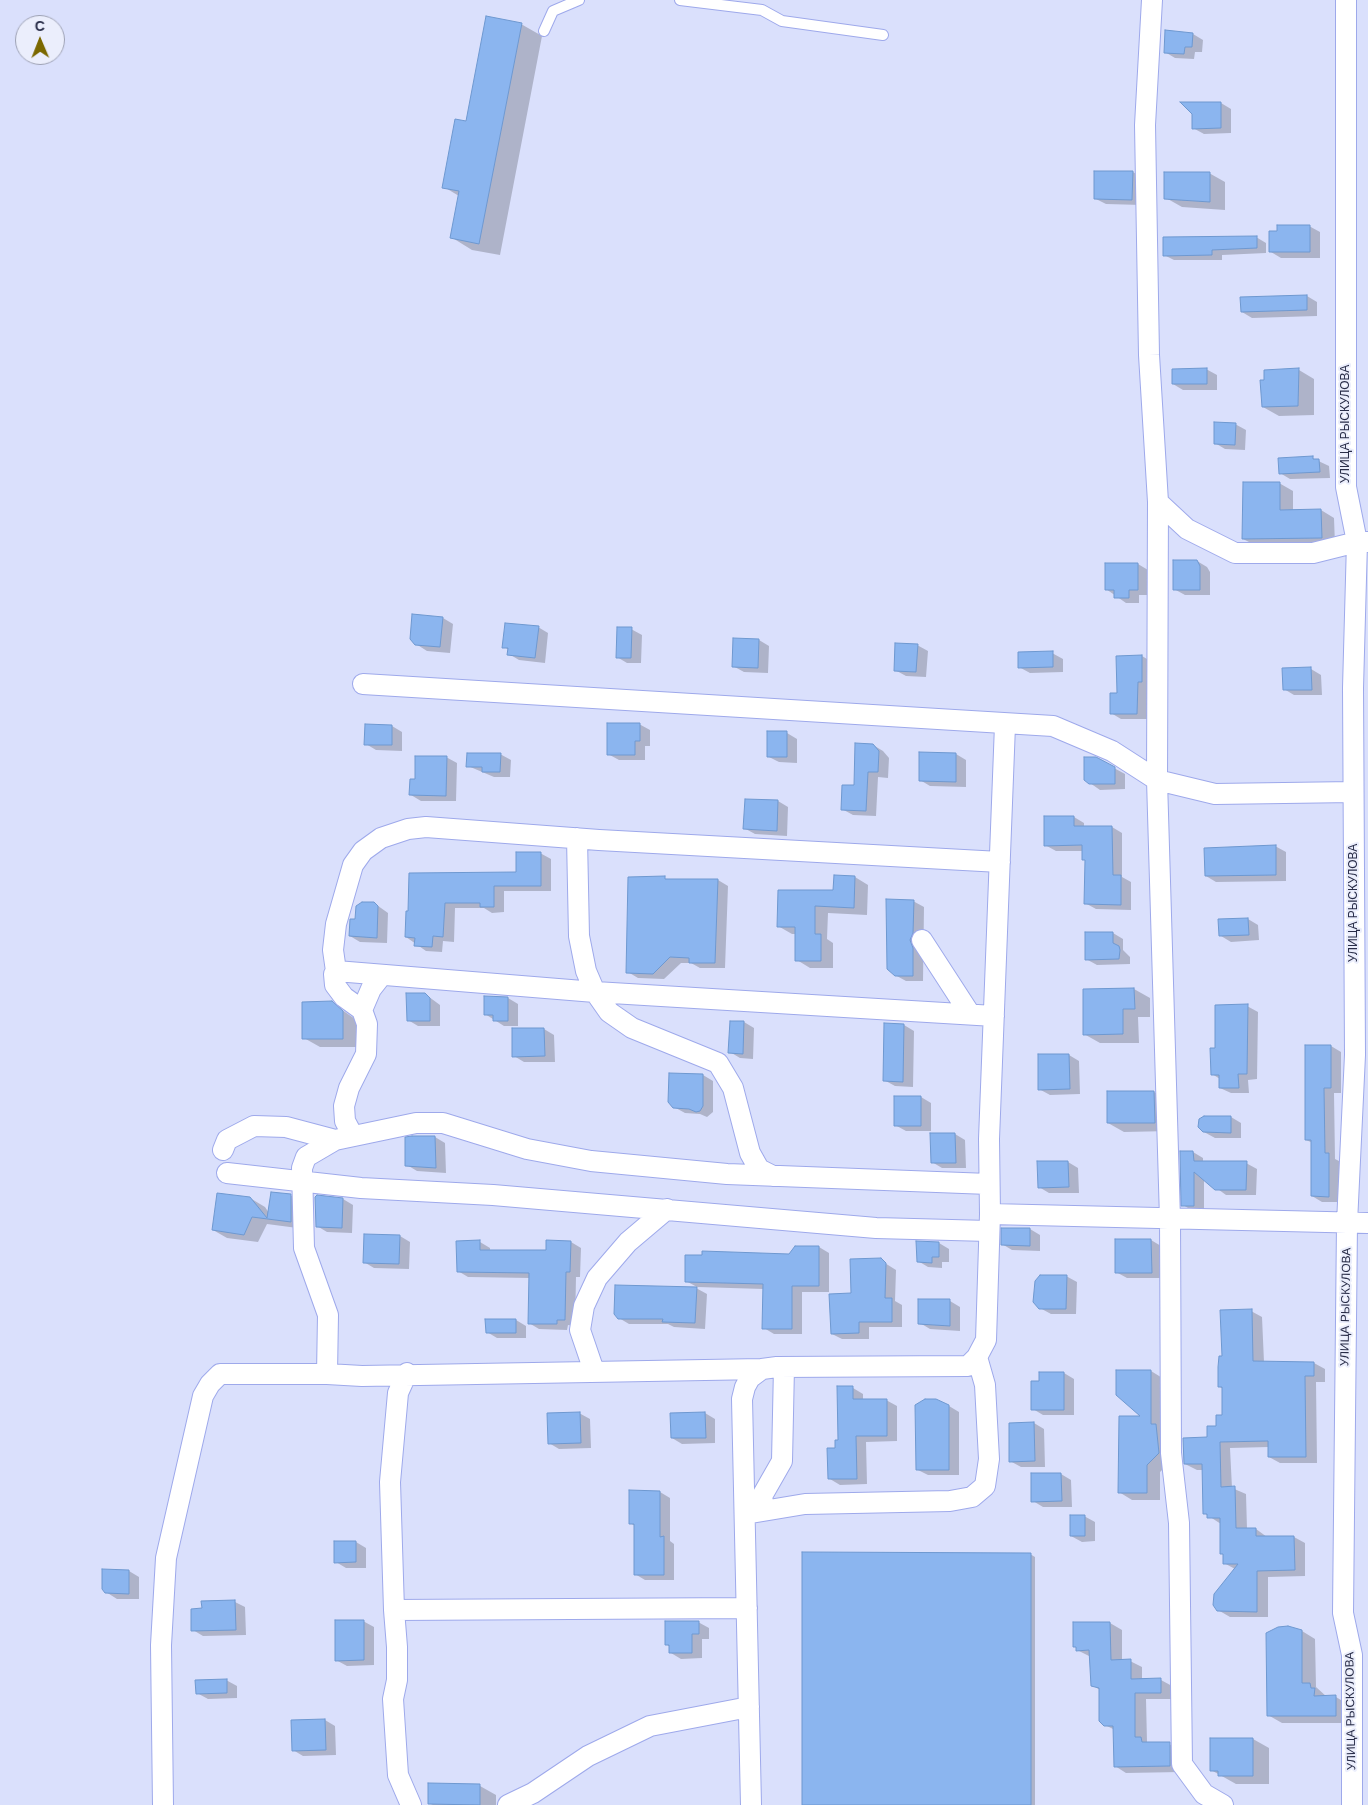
<!DOCTYPE html>
<html>
<head>
<meta charset="utf-8">
<style>
	body { margin:0 }
	#map { position:relative; width:1368px; height:1805px; overflow:hidden; background:#dae0fc; font-family:Arial,sans-serif }
	canvas { display:block }
	.north { position:absolute; left:15px; top:15px; width:50px; height:50px; box-sizing:border-box; background:#ebeefc; border:1px solid #9da1b4; border-radius:50%; rotate:359deg; font-size:14px; font-weight:700; line-height:20px; text-align:center; color:#292d48 }
	.north::after { content:''; display:block; margin:auto; width:18px; height:22px; background:#7b6800; clip-path:polygon(50% 0,100% 100%,50% 72%,0 100%) }
</style>
</head>
<body>
<div id="map">
<canvas width="1368" height="1805"></canvas>
<div class="north">С</div>
</div>
<script>
const ctx = document.querySelector('canvas').getContext('2d');
ctx.lineJoin = 'round';
function fill(path, color) {
  ctx.fillStyle = color;
  ctx.fill(path, 'evenodd');
}
function toPath(rows) {
  const path = new Path2D();
  for (const r of rows) {
    path.moveTo(r[0], r[1]);
    for (let i = 2; i < r.length; i += 2) path.lineTo(r[i], r[i + 1]);
  }
  return path;
}
function trace(path, color, width, dash) {
  ctx.strokeStyle = color;
  ctx.lineWidth = width;
  ctx.lineCap = dash ? 'butt' : 'round';
  ctx.setLineDash(dash || []);
  ctx.stroke(path);
}
function write(font, color, halo, rows, align = 'center') {
  ctx.font = font + ' Arial,sans-serif';
  ctx.lineWidth = 4;
  ctx.setLineDash([]);
  ctx.textBaseline = 'middle';
  ctx.strokeStyle = halo;
  ctx.fillStyle = color;
  for (const [text, x, y, turn = 0] of rows) {
    ctx.save();
    ctx.translate(x, y);
    ctx.rotate((+turn || 0) * Math.PI / 180);
    ctx.textAlign = isNaN(turn) ? turn : align;
    if (halo) ctx.strokeText(text, 0, 0);
    ctx.fillText(text, 0, 0);
    ctx.restore();
  }
}
fill(toPath([
	[521,24,542,36,500,255,472,250,451,237,459,196,444,187],
	[1193,34,1203,40,1202,52,1195,52,1194,59,1175,58,1165,52],
	[1221,103,1231,109,1231,133,1204,134,1193,128],
	[1133,172,1143,178,1142,205,1106,204,1096,199],
	[1209,173,1225,182,1225,210,1182,207,1166,198],
	[1309,226,1320,232,1320,258,1281,258,1271,252],
	[1256,237,1266,243,1266,253,1222,255,1222,260,1174,260,1164,255],
	[1307,296,1317,302,1317,316,1252,318,1242,312],
	[1206,369,1217,375,1217,390,1183,390,1173,384],
	[1299,370,1314,379,1314,415,1279,416,1263,407],
	[1235,424,1246,430,1245,450,1225,449,1215,443],
	[1312,458,1329,466,1330,478,1290,479,1280,473],
	[1279,483,1293,491,1293,511,1321,510,1334,518,1335,545,1257,546,1243,539],
	[1197,561,1207,567,1210,572,1210,595,1185,595,1174,589],
	[1138,564,1148,570,1148,595,1139,595,1139,603,1126,603,1106,589],
	[443,618,453,624,450,653,427,651,416,644],
	[538,627,548,633,545,663,519,660,509,654,509,650,504,647],
	[631,629,642,635,641,663,627,663,617,657],
	[759,640,769,646,768,673,744,672,733,666],
	[917,645,928,651,926,677,906,676,895,670],
	[1052,653,1063,659,1063,672,1030,673,1019,667],
	[1142,656,1152,662,1147,719,1121,719,1111,713,1118,694],
	[1311,669,1321,675,1322,695,1294,695,1284,689],
	[639,724,650,730,650,746,645,746,645,760,619,760,608,754],
	[392,726,402,732,402,751,376,750,366,744],
	[787,733,797,739,797,763,779,762,769,757],
	[873,745,883,751,889,758,888,778,878,777,876,816,853,815,842,809],
	[500,754,511,760,510,777,494,777,468,766],
	[956,754,966,760,966,787,930,786,920,780],
	[446,757,457,763,456,801,421,801,411,795,416,780],
	[1114,768,1125,774,1125,789,1100,790,1090,783],
	[778,801,788,807,787,836,755,834,744,828],
	[1074,817,1084,823,1084,827,1112,827,1122,833,1122,877,1131,882,1131,910,1096,909,1085,903,1086,861,1084,859,1084,851,1056,851,1045,845],
	[1275,846,1286,852,1286,881,1216,882,1206,876],
	[540,853,551,859,551,891,504,891,504,912,492,913,484,908,455,908,454,942,443,941,442,952,426,951,406,937,409,913,518,873],
	[835,876,855,877,868,885,867,915,828,913,827,939,833,943,833,968,810,968,797,960,797,934,792,934,778,926,834,892],
	[629,878,718,880,728,886,725,968,700,968,691,963,681,963,664,979,638,978,628,972],
	[913,901,924,907,923,981,906,981,895,975],
	[374,903,388,913,387,943,360,942,350,936,357,920],
	[1248,919,1258,925,1259,940,1231,942,1221,936],
	[1113,933,1123,939,1123,950,1130,957,1130,964,1097,965,1086,959],
	[1134,989,1150,998,1150,1017,1138,1017,1139,1043,1100,1043,1084,1034],
	[425,994,440,1005,440,1026,418,1026,408,1020],
	[508,998,518,1004,518,1026,504,1026,485,1014],
	[332,1003,358,1021,358,1047,320,1047,304,1038],
	[1247,1006,1258,1012,1257,1079,1248,1080,1249,1093,1231,1093,1220,1088,1220,1079,1212,1074,1216,1049],
	[731,1022,744,1022,754,1028,753,1059,740,1058,730,1052],
	[904,1025,914,1031,913,1087,895,1086,884,1080],
	[544,1029,554,1035,555,1062,524,1062,514,1056,513,1030],
	[1331,1046,1341,1052,1341,1093,1334,1093,1335,1159,1339,1161,1339,1202,1322,1202,1312,1196,1313,1143,1306,1140],
	[1069,1055,1079,1061,1080,1094,1050,1095,1039,1089],
	[703,1075,713,1081,713,1112,707,1117,700,1114,685,1113,674,1107],
	[1154,1092,1170,1101,1171,1131,1124,1132,1108,1123],
	[921,1097,931,1103,931,1131,906,1131,895,1125],
	[1231,1117,1241,1123,1241,1138,1215,1138,1204,1132],
	[955,1134,965,1140,966,1168,942,1168,932,1162,931,1135],
	[435,1137,445,1143,446,1173,417,1171,407,1165,407,1139],
	[1193,1152,1203,1158,1203,1163,1246,1163,1257,1169,1256,1195,1226,1195,1204,1179,1204,1211,1193,1211,1183,1205],
	[1068,1162,1078,1168,1079,1193,1049,1193,1039,1187],
	[290,1195,305,1203,305,1229,267,1224,258,1242,227,1238,213,1230,250,1198,265,1207,269,1213],
	[343,1199,353,1205,352,1233,327,1232,317,1226],
	[1030,1229,1040,1235,1040,1251,1012,1250,1002,1244],
	[400,1236,410,1242,409,1269,374,1268,364,1262],
	[1151,1240,1161,1246,1162,1278,1127,1278,1116,1272],
	[480,1242,490,1248,490,1251,547,1251,571,1242,581,1248,580,1277,576,1277,575,1326,568,1325,567,1330,539,1329,529,1323,530,1278,468,1277,458,1271],
	[939,1243,949,1249,949,1262,942,1262,942,1268,928,1267,918,1261],
	[819,1247,829,1253,829,1292,802,1292,802,1334,774,1334,764,1328,764,1289,697,1287,686,1281],
	[880,1260,896,1270,895,1301,902,1305,902,1327,869,1327,869,1339,842,1339,832,1334,852,1294],
	[1066,1276,1077,1282,1076,1314,1051,1314,1040,1308],
	[696,1288,707,1294,705,1329,674,1327,668,1324,629,1324,619,1318],
	[950,1301,960,1307,960,1331,930,1329,920,1323],
	[1251,1311,1262,1317,1264,1362,1314,1363,1325,1369,1325,1382,1316,1382,1317,1463,1280,1463,1269,1457,1269,1447,1230,1448,1232,1488,1246,1494,1247,1529,1256,1529,1267,1537,1294,1537,1305,1543,1305,1576,1268,1577,1268,1617,1230,1617,1218,1610,1235,1569,1224,1563,1221,1524,1204,1513,1203,1470,1197,1470,1185,1464,1209,1439,1223,1417,1223,1389,1220,1387,1223,1357],
	[516,1320,526,1326,526,1338,497,1338,487,1332],
	[1151,1371,1164,1379,1172,1460,1160,1472,1160,1500,1132,1500,1119,1492,1143,1417],
	[1064,1373,1074,1379,1074,1415,1043,1415,1033,1409,1040,1382],
	[839,1388,853,1388,863,1394,863,1400,886,1400,897,1406,897,1441,866,1442,867,1484,840,1485,830,1479,839,1441],
	[949,1406,959,1412,959,1475,928,1475,918,1470],
	[579,1413,590,1419,591,1448,559,1449,549,1443],
	[705,1413,715,1419,715,1443,682,1444,672,1438],
	[1034,1423,1044,1429,1045,1467,1021,1467,1010,1461,1010,1424],
	[1061,1474,1071,1480,1072,1507,1043,1507,1033,1501],
	[660,1492,670,1498,670,1541,674,1544,674,1580,645,1580,635,1574,635,1526,630,1523],
	[1084,1516,1095,1522,1095,1541,1082,1542,1071,1536],
	[356,1542,366,1548,366,1568,346,1568,336,1562],
	[1030,1554,1035,1557,1035,1805,803,1805],
	[129,1571,139,1577,139,1599,117,1599,106,1592],
	[235,1602,245,1607,246,1635,203,1636,193,1630,203,1610],
	[363,1621,374,1627,374,1665,347,1666,336,1660],
	[698,1622,709,1628,709,1639,702,1639,702,1658,681,1659,671,1653,670,1647,666,1644],
	[1110,1623,1122,1630,1122,1661,1130,1661,1142,1667,1142,1680,1161,1680,1172,1686,1172,1699,1146,1699,1147,1742,1169,1744,1181,1750,1181,1772,1126,1773,1115,1766,1115,1730,1105,1725,1100,1690,1092,1685,1091,1657,1077,1650,1074,1624],
	[1302,1631,1315,1639,1316,1687,1327,1697,1336,1697,1349,1705,1350,1723,1282,1723,1268,1715],
	[226,1680,237,1686,237,1698,208,1699,197,1693],
	[325,1720,335,1726,336,1755,303,1756,293,1750],
	[1253,1739,1269,1748,1269,1784,1236,1784,1211,1770],
	[480,1786,496,1795,496,1805,433,1805,429,1803]
]), '#0003');
const building = toPath([
	[486,16,522,23,479,244,450,238,459,191,442,188,455,119,466,121,486,16],
	[1165,30,1193,33,1192,47,1185,47,1184,54,1164,53,1165,30],
	[1180,102,1221,102,1221,128,1192,129,1192,114,1180,102],
	[1094,171,1133,171,1132,200,1094,199,1094,171],
	[1164,172,1210,172,1210,202,1164,199,1164,172],
	[1277,225,1310,225,1310,252,1269,252,1269,231,1277,231,1277,225],
	[1257,236,1257,248,1212,250,1212,255,1163,256,1163,237,1257,236],
	[1307,295,1307,310,1241,312,1240,297,1307,295],
	[1207,368,1207,384,1172,384,1172,369,1207,368],
	[1299,368,1298,406,1262,407,1260,380,1264,380,1264,370,1299,368],
	[1214,422,1236,423,1235,445,1214,444,1214,422],
	[1313,456,1313,459,1319,459,1320,472,1279,474,1278,458,1313,456],
	[1243,482,1280,482,1280,510,1321,509,1322,538,1242,539,1243,482],
	[1173,560,1197,560,1200,566,1200,590,1173,590,1173,560],
	[1105,563,1138,563,1138,590,1129,590,1129,598,1114,598,1114,590,1105,590,1105,563],
	[412,614,443,617,440,647,415,645,410,639,412,614],
	[505,623,539,626,535,658,507,655,508,648,502,648,505,623],
	[617,627,632,627,631,658,616,658,617,627],
	[733,638,759,639,758,668,732,667,733,638],
	[895,643,918,644,916,672,894,671,895,643],
	[1053,651,1053,667,1018,668,1018,652,1053,651],
	[1142,655,1142,682,1138,682,1137,714,1110,714,1110,693,1117,693,1116,656,1142,655],
	[1311,667,1312,690,1283,690,1282,668,1311,667],
	[607,723,640,723,640,741,635,741,635,755,607,755,607,723],
	[365,724,392,725,392,745,364,745,365,724],
	[767,731,787,731,787,757,767,757,767,731],
	[855,743,873,744,879,751,878,772,868,772,866,811,841,810,842,785,854,785,855,743],
	[919,752,956,753,956,782,919,781,919,752],
	[467,753,501,753,500,772,482,772,482,767,466,767,467,753],
	[415,756,447,756,446,796,409,795,410,779,415,779,415,756],
	[1084,757,1096,757,1115,767,1115,784,1089,784,1084,780,1084,757],
	[745,799,778,800,777,831,743,829,745,799],
	[1044,816,1074,816,1074,826,1112,826,1113,875,1121,875,1121,905,1084,904,1085,860,1082,860,1082,845,1044,846,1044,816],
	[1276,845,1276,875,1205,876,1204,848,1276,845],
	[516,852,541,852,541,886,494,886,494,907,480,907,480,903,445,903,443,937,433,936,432,947,414,946,415,938,405,937,406,911,408,911,409,873,516,872,516,852],
	[834,875,855,876,854,908,815,906,815,934,821,934,821,961,795,961,795,927,777,927,778,890,833,890,834,875],
	[665,876,665,879,718,879,715,963,689,963,689,958,670,957,653,974,626,973,628,877,665,876],
	[886,899,914,900,913,933,910,940,913,948,913,976,895,976,887,969,886,899],
	[362,902,374,902,378,906,377,938,349,936,350,919,355,919,356,906,362,902],
	[1248,918,1249,935,1219,936,1218,919,1248,918],
	[1085,932,1113,932,1113,943,1119,946,1120,950,1119,959,1085,960,1085,932],
	[1134,988,1135,1009,1123,1009,1123,1034,1083,1035,1083,989,1134,988],
	[406,993,425,993,430,998,430,1021,407,1021,406,993],
	[484,996,508,997,508,1021,493,1021,493,1015,484,1015,484,996],
	[332,1001,343,1011,343,1039,302,1039,302,1002,332,1001],
	[1248,1004,1247,1074,1238,1074,1239,1088,1219,1088,1219,1075,1211,1075,1210,1048,1215,1048,1215,1005,1248,1004],
	[730,1021,744,1021,743,1054,728,1053,730,1021],
	[884,1023,904,1024,903,1082,883,1081,884,1023],
	[512,1028,544,1028,545,1056,512,1057,512,1028],
	[1305,1045,1331,1045,1331,1088,1324,1088,1325,1153,1329,1153,1329,1197,1311,1196,1311,1140,1305,1140,1305,1045],
	[1038,1054,1069,1054,1070,1089,1038,1090,1038,1054],
	[669,1073,703,1074,703,1106,700,1111,696,1112,689,1109,673,1108,668,1102,669,1073],
	[1107,1091,1154,1091,1155,1123,1107,1123,1107,1091],
	[894,1096,921,1096,921,1126,894,1126,894,1096],
	[1204,1116,1231,1116,1231,1133,1203,1132,1198,1127,1199,1119,1204,1116],
	[930,1133,955,1133,956,1163,931,1163,930,1133],
	[412,1136,435,1136,436,1168,405,1166,405,1137,412,1136],
	[1180,1151,1193,1151,1194,1161,1247,1161,1246,1190,1215,1190,1194,1172,1194,1206,1181,1206,1180,1151],
	[1037,1161,1068,1161,1069,1187,1038,1188,1037,1161],
	[271,1192,291,1194,291,1222,252,1217,244,1235,212,1230,217,1193,250,1197,267,1218,271,1192],
	[317,1195,343,1198,342,1228,316,1227,315,1197,317,1195],
	[1001,1228,1030,1228,1030,1246,1001,1245,1001,1228],
	[364,1234,400,1235,399,1264,363,1263,364,1234],
	[1115,1239,1151,1239,1152,1273,1115,1273,1115,1239],
	[480,1240,480,1250,546,1250,546,1240,571,1241,570,1272,566,1272,565,1320,557,1320,557,1324,528,1324,529,1273,457,1272,456,1241,480,1240],
	[916,1241,939,1242,939,1257,932,1257,932,1263,917,1262,916,1241],
	[795,1246,819,1246,819,1286,792,1286,792,1329,762,1329,763,1284,685,1282,685,1255,702,1255,702,1251,789,1254,795,1246],
	[881,1258,886,1263,885,1298,892,1298,892,1322,859,1322,859,1333,831,1334,829,1294,851,1293,850,1259,881,1258],
	[1040,1275,1067,1275,1066,1309,1039,1309,1033,1302,1035,1281,1040,1275],
	[615,1285,697,1287,695,1323,662,1322,663,1319,618,1319,614,1314,615,1285],
	[918,1299,950,1299,950,1326,918,1324,918,1299],
	[1252,1309,1253,1361,1314,1362,1314,1376,1305,1376,1306,1457,1268,1457,1268,1441,1220,1442,1221,1487,1235,1486,1236,1528,1256,1528,1256,1536,1294,1536,1295,1570,1257,1571,1257,1612,1217,1611,1213,1605,1214,1594,1238,1564,1223,1564,1223,1554,1220,1554,1220,1518,1207,1518,1207,1514,1203,1514,1202,1464,1184,1464,1183,1438,1207,1437,1207,1426,1216,1426,1216,1415,1222,1415,1222,1387,1218,1387,1218,1367,1219,1356,1222,1356,1220,1310,1252,1309],
	[485,1319,516,1319,516,1333,486,1333,485,1319],
	[1116,1370,1151,1370,1151,1424,1156,1424,1159,1453,1147,1465,1147,1493,1118,1493,1119,1416,1140,1416,1116,1395,1116,1370],
	[1039,1372,1064,1372,1064,1410,1031,1410,1031,1381,1039,1381,1039,1372],
	[837,1386,853,1386,853,1399,887,1399,887,1436,856,1436,857,1479,828,1479,827,1448,835,1448,835,1440,838,1440,837,1386],
	[925,1399,936,1399,949,1405,949,1470,916,1470,915,1405,925,1399],
	[580,1412,581,1443,548,1444,547,1413,580,1412],
	[705,1412,706,1438,671,1438,670,1413,705,1412],
	[1034,1422,1035,1461,1009,1462,1009,1423,1034,1422],
	[1031,1473,1061,1473,1062,1501,1031,1502,1031,1473],
	[629,1490,660,1491,660,1537,664,1536,664,1575,634,1575,634,1524,629,1524,629,1490],
	[1070,1515,1085,1515,1085,1536,1070,1536,1070,1515],
	[334,1541,356,1541,356,1562,334,1563,334,1541],
	[802,1552,1031,1553,1031,1805,802,1805,802,1552],
	[102,1569,129,1570,129,1594,105,1593,102,1589,102,1569],
	[235,1600,236,1630,191,1631,191,1609,202,1608,201,1601,235,1600],
	[335,1620,364,1620,364,1660,335,1661,335,1620],
	[665,1621,699,1621,699,1634,692,1634,692,1653,669,1653,669,1645,665,1645,665,1621],
	[1073,1622,1110,1622,1111,1660,1131,1659,1131,1679,1161,1678,1161,1693,1135,1693,1135,1737,1141,1737,1142,1742,1170,1742,1170,1766,1114,1767,1113,1726,1104,1726,1099,1721,1099,1688,1091,1686,1089,1650,1076,1651,1076,1647,1073,1647,1073,1622],
	[1288,1626,1302,1630,1302,1683,1310,1683,1311,1688,1315,1688,1314,1696,1336,1695,1336,1716,1267,1716,1266,1633,1278,1627,1288,1626],
	[227,1679,227,1693,196,1694,195,1680,227,1679],
	[325,1719,326,1750,292,1751,291,1720,325,1719],
	[1210,1738,1253,1738,1253,1776,1218,1776,1218,1771,1210,1771,1210,1738],
	[428,1783,480,1784,480,1805,428,1804,428,1783]
]);
fill(building, '#8bb5ef');
trace(building, '#6e98d0', 1);
const lane = toPath([
	[680,0,762,10,782,21,883,35],
	[544,31,553,11,579,0]
]);
const street = toPath([
	[1152,0,1145,125,1149,355,1158,502,1187,529,1235,553,1313,553,1357,542,1368,542],
	[1346,0,1346,487,1357,542,1353,688,1355,1055,1347,1223,1343,1613,1352,1655,1352,1805],
	[1158,502,1157,780,1170,1219,1171,1453,1179,1523,1182,1764,1204,1794,1223,1805],
	[363,684,1053,726,1112,751,1157,780,1215,794,1353,792],
	[577,838,579,936,586,971,595,992,609,1012,632,1028,718,1063,733,1088,750,1153,759,1169,773,1176],
	[922,940,970,1014],
	[336,971,595,992,994,1016],
	[362,1010,371,989,382,975],
	[353,1136,345,1121,344,1106,349,1088,366,1054,367,1024,362,1010,344,997,335,985,334,974,336,971,333,950,336,924,353,865,363,851,381,838,408,829,426,827,599,840,1000,862],
	[223,1150,227,1140,254,1126,286,1127,335,1140],
	[227,1173,361,1188,493,1195,876,1228,989,1231],
	[990,1214,1368,1223],
	[594,1371,580,1330,584,1306,597,1278,628,1242,667,1209],
	[407,1373,398,1393,390,1482,394,1610,397,1647,397,1680,393,1699,398,1775,411,1805],
	[327,1374,328,1315,304,1248,302,1168,306,1157,335,1140,416,1123,443,1123,527,1149,591,1161,727,1174,989,1184],
	[764,1510,762,1496,782,1461,784,1367],
	[745,1514,805,1504,950,1501,972,1497,985,1486,989,1459,985,1385,977,1357],
	[394,1610,747,1608],
	[163,1805,161,1645,166,1558,203,1396,210,1384,220,1374,327,1374,362,1376,762,1369],
	[508,1805,533,1793,588,1756,650,1726,749,1707],
	[751,1805,742,1399,745,1387,750,1378,762,1369,777,1367,968,1366,977,1357,986,1340,990,1214,989,1139,1005,725]
]);
trace(lane, '#9ea9eb', 12);
trace(street, '#9ea9eb', 22);
trace(lane, '#fff', 10);
trace(street, '#fff', 20);
write('12px', '#292d48', '#ebeefc', [
	["УЛИЦА РЫСКУЛОВА",1346,424,-90],
	["УЛИЦА РЫСКУЛОВА",1354,903,-90],
	["УЛИЦА РЫСКУЛОВА",1346,1307,-89],
	["УЛИЦА РЫСКУЛОВА",1351,1711,-91]
]);
</script>
</body>
</html>
